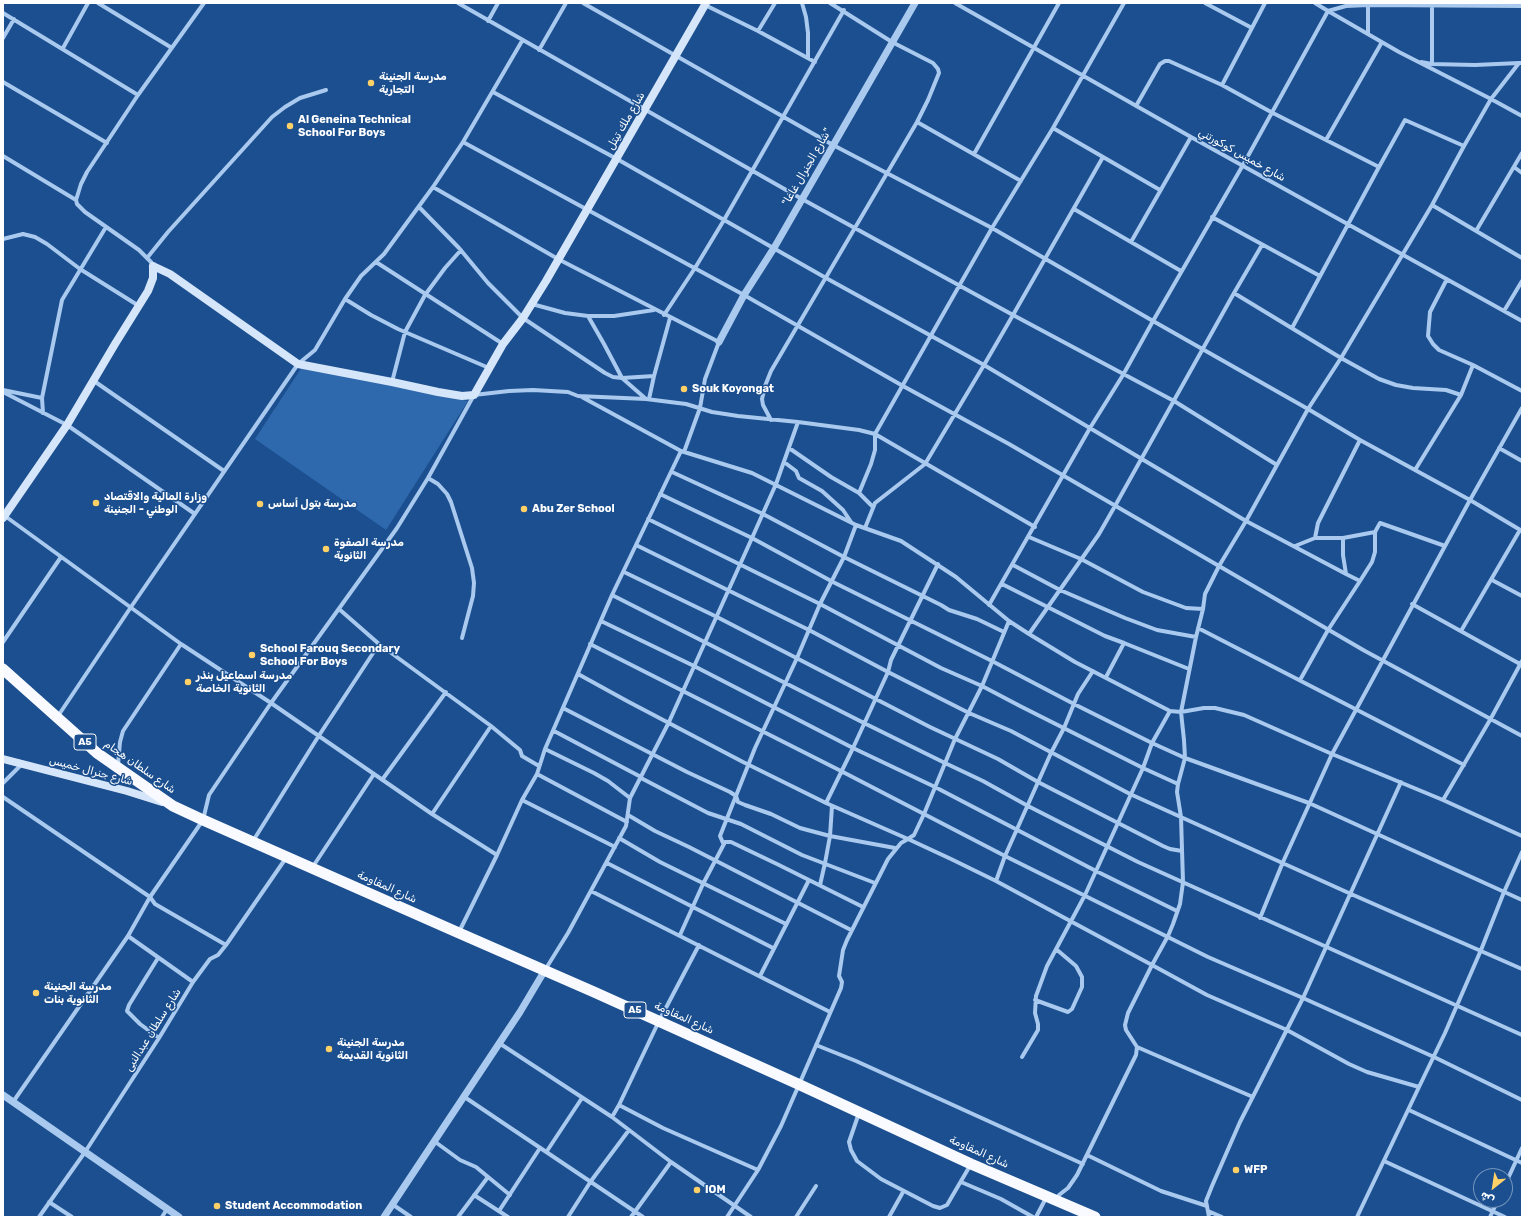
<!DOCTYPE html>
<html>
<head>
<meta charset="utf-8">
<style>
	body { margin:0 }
	#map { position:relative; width:1525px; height:1220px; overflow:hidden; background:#1b4f8f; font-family:Rubik,Vazirmatn,sans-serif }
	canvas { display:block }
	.frame { position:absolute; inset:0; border:4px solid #fff; pointer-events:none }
	.north { position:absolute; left:1473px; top:1168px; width:40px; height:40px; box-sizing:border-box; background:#1b4f8f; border:1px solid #7695bc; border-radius:50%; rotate:210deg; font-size:11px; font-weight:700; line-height:16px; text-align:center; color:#fff }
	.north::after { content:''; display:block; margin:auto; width:14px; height:18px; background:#ffd166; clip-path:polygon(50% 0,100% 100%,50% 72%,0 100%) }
</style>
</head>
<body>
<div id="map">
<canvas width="1525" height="1220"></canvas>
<div class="frame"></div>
<div class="north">ش</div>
</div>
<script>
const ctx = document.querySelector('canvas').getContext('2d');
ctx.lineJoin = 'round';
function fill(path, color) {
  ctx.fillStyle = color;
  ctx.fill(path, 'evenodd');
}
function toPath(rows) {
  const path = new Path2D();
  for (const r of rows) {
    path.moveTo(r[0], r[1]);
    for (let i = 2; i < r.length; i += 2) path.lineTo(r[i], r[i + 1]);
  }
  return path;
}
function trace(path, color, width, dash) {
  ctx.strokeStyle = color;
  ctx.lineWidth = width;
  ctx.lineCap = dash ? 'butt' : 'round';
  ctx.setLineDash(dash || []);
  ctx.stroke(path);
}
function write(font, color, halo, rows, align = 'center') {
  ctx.font = font + ' Rubik,Vazirmatn,sans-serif';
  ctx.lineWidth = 3;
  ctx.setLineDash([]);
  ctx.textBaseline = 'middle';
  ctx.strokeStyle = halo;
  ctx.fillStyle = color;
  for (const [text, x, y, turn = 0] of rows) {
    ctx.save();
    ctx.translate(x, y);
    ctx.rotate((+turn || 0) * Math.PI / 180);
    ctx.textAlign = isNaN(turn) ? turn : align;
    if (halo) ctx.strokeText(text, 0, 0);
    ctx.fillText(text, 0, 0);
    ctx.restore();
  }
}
fill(toPath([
	[302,367,468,401,386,530,255,439]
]), '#2e69ad');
trace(toPath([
	[98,3,172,48],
	[458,3,802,199,1013,315,984,365,826,278,617,159,493,92],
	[583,3,833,145,992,228,1153,321,1243,165,1328,11,1399,52,1491,99,1519,63,1522,63],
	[802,3,806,17,808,33,808,58],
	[955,3,1191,137,1522,321],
	[1205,3,1252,28],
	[1315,3,1328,11,1346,6,1368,5,1522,6],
	[1368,4,1368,34],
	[705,5,758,31,815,62],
	[1432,5,1432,64],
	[3,13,138,95],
	[488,21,498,3],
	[758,31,775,3],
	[3,38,14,19],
	[63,48,88,3],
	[539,50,566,3],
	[1421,62,1432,64,1475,65,1519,63],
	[3,82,107,143],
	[1222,85,1265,3],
	[1136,106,1160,64,1165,61,1169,61,1222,85,1271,112,1379,167,1292,328],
	[917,122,1021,181],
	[1053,128,1160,190],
	[1326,140,1382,42],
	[463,142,744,295,903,386,1009,444,1219,566,1205,594,1203,609,1196,637,1181,712,1184,740,1185,758,1178,784,1177,792,1181,817,1183,882,1180,904,1173,924,1168,936,1152,965,996,881,951,859,908,839,901,843,888,859,847,940,843,950,839,976,842,982,841,988,781,1126,758,1170,727,1217],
	[974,154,1059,3],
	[3,156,76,200],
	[1103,157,1013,315,1174,401,1277,465],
	[1379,167,1405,120,1464,146],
	[1514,167,1522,173],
	[433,187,558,259,719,342,705,379,700,408,684,452],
	[1432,205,1522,258],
	[419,207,459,248,488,283,523,318,605,373,613,377,622,378,646,399],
	[1074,209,1181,271],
	[1212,217,1320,276],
	[1476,231,1522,153],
	[3,239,23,234,35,237,47,244,80,269,139,306],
	[1131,242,1191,137],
	[147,258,168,232,272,117,285,107,300,98,326,90],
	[376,262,503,344],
	[153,266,151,262,139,250,85,212,77,204,76,200,81,184,87,172,138,95,204,3],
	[1447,279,1430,312,1428,336,1433,344,1439,350,1473,365],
	[1234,293,1262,245],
	[345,299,371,315,398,329,489,368],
	[532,304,565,313,588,316,614,316,654,310],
	[1504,311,1522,281],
	[664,315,695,268,724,220,844,10],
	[588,316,604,344,622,378,654,376,670,318],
	[94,381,224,471],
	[392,382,405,332,425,295,445,268,461,250],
	[3,390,42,398,62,300,106,227],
	[3,392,67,425,195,514],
	[580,396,681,451],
	[42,398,43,413],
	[649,399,654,376],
	[1522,408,1470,500,1360,440,1308,409,1246,521,1219,566,1365,651,1522,736],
	[771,420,763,405,762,399,765,386,771,371,917,122,928,100,939,73,938,69,933,63,892,42,830,3],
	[789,448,831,477,859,493],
	[1499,448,1522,461],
	[784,462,796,471,799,478,822,491,843,510,851,522],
	[1415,470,1461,395,1473,365,1522,391],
	[672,472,763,514,844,557,941,605,949,610,977,619,1004,632],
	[428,478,438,484,447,494,451,502,472,568,474,583,473,596,462,638],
	[660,494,752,538,833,582,992,661,1074,704,1152,743,1185,758,1309,803,1522,900],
	[873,507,859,493,871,464,875,450,875,434,992,228,1053,128,1124,3],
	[5,516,181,644,271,703,432,814,497,855],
	[648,519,820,604,941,668,982,686,1020,706,1143,768,1178,784],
	[865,528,875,503,925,464,984,365,1246,521,1346,574],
	[1029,537,1081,559,1143,592,1186,608,1203,609],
	[1315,538,1318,523,1360,440],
	[636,545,809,630,888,672,969,713,1011,731,1130,794,1351,894,1522,969],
	[1295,546,1315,538,1343,538,1375,532,1380,523,1445,546],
	[1013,565,1060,590,1125,618,1157,630,1196,637],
	[624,572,717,617,930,727,998,759,1038,782,1163,846,1170,849,1182,851],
	[1492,580,1522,596],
	[1360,581,1372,562,1375,552,1375,532],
	[1002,584,1105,636,1124,643],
	[612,595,864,723,945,763,983,781,1028,806,1138,862,1522,1035],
	[1412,604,1520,664],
	[989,605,1090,428,1123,375,1153,321,1308,409,1341,358,1432,205,1464,146,1491,99,1522,116],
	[339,609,379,644,491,726,520,750,522,756,539,766],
	[601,621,694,666,853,748,935,787,1096,871,1177,911],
	[1198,628,1464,765],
	[1461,631,1520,530],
	[1029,634,1099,534,1115,506,1234,293,1341,358,1379,379,1396,385,1413,388,1446,390,1461,395],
	[3,642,61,557],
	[590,644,841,771,1005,856,1208,957,1303,998,1434,1057,1522,1100],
	[578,674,627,701,743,762,826,803,908,839,914,835,924,814,955,739,982,686,1009,621],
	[1106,677,1124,643,1189,669],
	[1300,680,1328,630,1360,581,1346,574,1343,555,1343,538],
	[563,708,687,772,730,792,736,796,738,802,745,805,771,814,800,828,830,836,895,848],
	[58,716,131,607,298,364,315,350,345,299,361,276,384,254,433,187,463,142,522,41],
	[554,731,641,777],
	[545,749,594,773,608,781,630,798],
	[118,765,120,742,123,731,181,644],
	[537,774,627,822],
	[641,778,708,813,741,824,802,855,875,883],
	[382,780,446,692],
	[3,783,22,764],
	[3,797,150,897,155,904,226,945],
	[522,800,615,847],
	[1443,800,1490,720,1522,661],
	[826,803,853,748,888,672,891,660,938,564],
	[432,814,491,726],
	[628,815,655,831,689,847,851,930],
	[619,838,660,862,786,924],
	[253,841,318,737,379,644],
	[723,843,720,836,755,748,797,658,820,604,844,557,856,525],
	[607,863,773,948],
	[312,868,374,774],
	[996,881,1005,856,1051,753,1064,728,1078,694,1093,671],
	[820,885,825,863,830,836,832,806],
	[591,891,830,1012],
	[1260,918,1283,862,1332,754,1470,500,1522,531],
	[459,932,497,855,522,800,537,774,545,749,612,595,681,451,752,473,856,525,901,541,956,577,1009,621,1029,634,1075,662,1170,711,1181,712,1204,708,1215,708,1244,715,1332,754,1443,800,1522,836],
	[680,935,703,884,725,842,731,842,779,865,863,907],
	[128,936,193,982],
	[158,958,129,1005,127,1011,140,1024,159,1038],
	[545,970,568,933,626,826,630,798,669,722,752,538,776,484,798,422],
	[760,976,809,880],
	[1035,1000,1068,1012,1072,1009,1082,987,1082,977,1076,966,1056,949],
	[499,1043,612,1117,671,1162,751,1217],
	[816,1045,856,1061,1083,1164],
	[1137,1047,1253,1097],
	[1022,1057,1038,1030,1038,1024,1035,1013,1036,996,1047,966,1085,895,1143,768,1152,743,1170,711],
	[463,1096,643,1217],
	[13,1102,128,936,150,897,203,820,209,795,271,703,397,528,428,478,474,395,509,391,533,390,568,392,578,396,646,399,686,404,712,412,738,416,798,422,859,430,875,434,1035,527],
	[619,1105,663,1128,758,1170],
	[1409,1110,1522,1163],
	[859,1113,849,1142,851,1150,857,1161,881,1179,933,1206,940,1208,947,1205,971,1164],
	[612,1117,619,1105,659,1021,699,945],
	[434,1141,460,1160,476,1167,510,1195],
	[547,1151,582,1098],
	[1087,1155,1161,1191,1207,1206],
	[1384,1161,1505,1217],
	[961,1182,1001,1199,1033,1217],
	[1505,1185,1522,1148],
	[474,1195,508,1217],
	[1056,1200,1059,1195,1068,1188,1077,1175,1136,1055,1137,1047,1126,1030,1125,1025,1128,1013,1152,965,1207,995,1287,1030,1349,1064,1367,1072,1419,1087,1445,1033,1481,950,1504,892,1522,852],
	[49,1202,72,1217],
	[392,1204,411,1217],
	[499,1211,540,1148],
	[1208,1211,1222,1217],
	[39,1217,85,1152,159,1038,193,982,210,959,218,955,226,945,286,858],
	[162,1217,167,1209],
	[458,1217,488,1177],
	[568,1217,591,1181,629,1130],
	[631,1217,671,1162],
	[796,1217,816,1186],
	[889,1217,903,1192],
	[1036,1217,1046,1198],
	[1209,1217,1206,1201,1212,1186,1240,1122,1303,998,1401,782],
	[1357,1217,1419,1087],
	[1490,1217,1498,1200]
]), '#a9c9ee', 4);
trace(toPath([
	[719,342,744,295,774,248,915,3],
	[3,1095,179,1217],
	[384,1217,520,1012,545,970]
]), '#a9c9ee', 7);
trace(toPath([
	[153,266,170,274,298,364,392,382,438,392,462,396,474,395,503,344,523,318,546,281,706,3],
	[3,518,67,425,115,344,148,291,153,278,153,266],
	[3,759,127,791,162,802]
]), '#d6e6fa', 8);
trace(toPath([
	[3,669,97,753,173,806,203,820,459,933,594,992,798,1084,971,1164,1095,1217]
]), '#f8faff', 11);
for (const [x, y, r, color] of [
	[371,83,4,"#ffd166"],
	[290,126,4,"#ffd166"],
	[684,389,4,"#ffd166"],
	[96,503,4,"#ffd166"],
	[260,504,4,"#ffd166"],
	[524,509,4,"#ffd166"],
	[326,549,4,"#ffd166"],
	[252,655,4,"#ffd166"],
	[188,682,4,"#ffd166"],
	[36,993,4,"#ffd166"],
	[329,1049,4,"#ffd166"],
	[1236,1170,4,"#ffd166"],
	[697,1190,4,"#ffd166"],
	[217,1206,4,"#ffd166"]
]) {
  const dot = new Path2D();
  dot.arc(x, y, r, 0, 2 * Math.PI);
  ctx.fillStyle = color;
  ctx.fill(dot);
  trace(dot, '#1b4f8f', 1.5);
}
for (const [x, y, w] of [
	[85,742,22],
	[635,1010,22]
]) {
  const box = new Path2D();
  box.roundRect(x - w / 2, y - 8, w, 16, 3);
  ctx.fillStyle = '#1b4f8f';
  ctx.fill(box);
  trace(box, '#fff', 1);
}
write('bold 10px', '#fff', null, [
	["A5",85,742],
	["A5",635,1010]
]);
write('bold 11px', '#fff', '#1b4f8f', [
	["مدرسة الجنينة",379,77],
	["التجارية",379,90],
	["Al Geneina Technical",298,120],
	["School For Boys",298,133],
	["Souk Koyongat",692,389],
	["وزارة المالية والاقتصاد",104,497],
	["الوطني - الجنينة",104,510],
	["مدرسة بتول أساس",268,504],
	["Abu Zer School",532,509],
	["مدرسة الصفوة",334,543],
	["الثانوية",334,556],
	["School Farouq Secondary",260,649],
	["School For Boys",260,662],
	["مدرسة اسماعيل بنذر",196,676],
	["الثانوية الخاصة",196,689],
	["مدرسة الجنينة",44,987],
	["الثانوية بنات",44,1000],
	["مدرسة الجنينة",337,1043],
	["الثانوية القديمة",337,1056],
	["WFP",1244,1170],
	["IOM",705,1190],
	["Student Accommodation",225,1206]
], 'left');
write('11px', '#fff', '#1b4f8f', [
	["شارع ملك تيتل",626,121,-60],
	["شارع خميس كوكورتني",1242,155,29],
	["\"شارع الجنرال غاغا\"",807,167,-60],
	["شارع سلطان هجام",140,767,35],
	["شارع جنرال خميس",91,771,15],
	["شارع المقاومة",387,887,24],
	["شارع المقاومة",684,1018,24],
	["شارع سلطان عبدالنبى",153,1030,-58],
	["شارع المقاومة",979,1152,24]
]);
</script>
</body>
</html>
